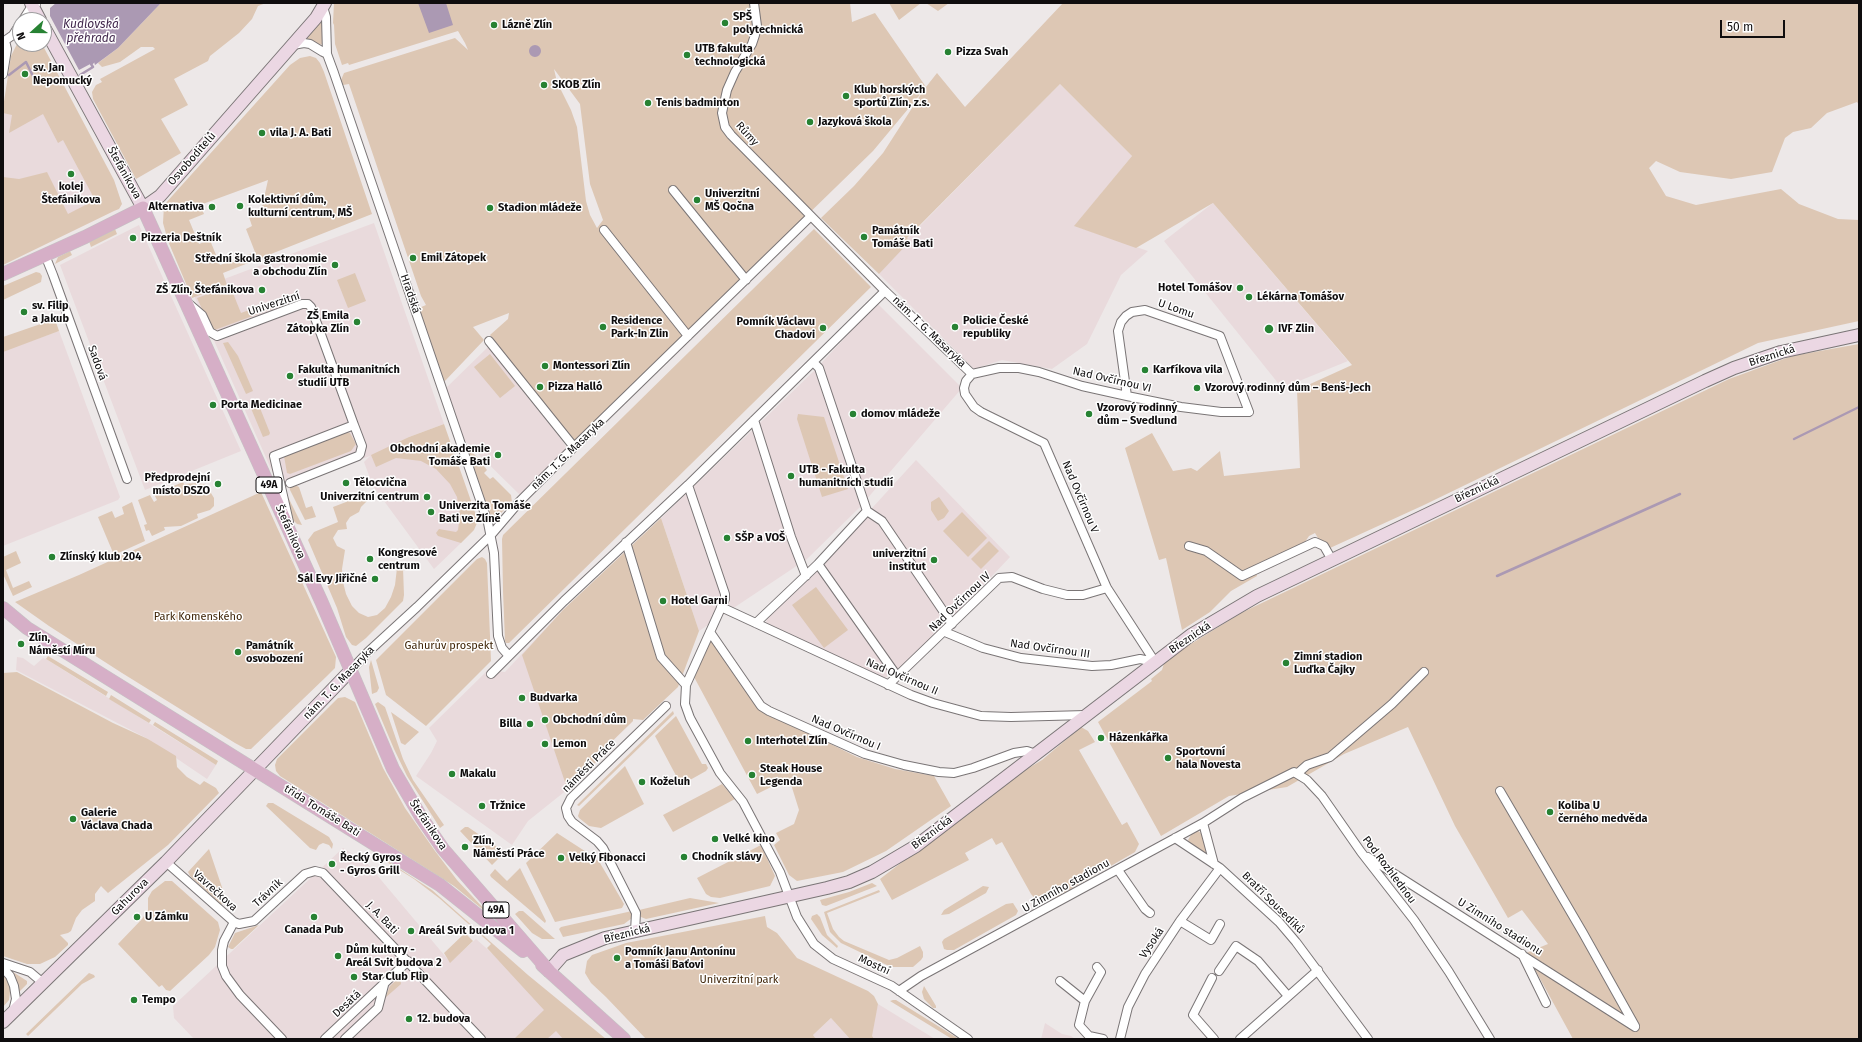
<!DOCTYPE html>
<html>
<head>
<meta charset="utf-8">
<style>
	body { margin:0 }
	#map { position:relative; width:1862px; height:1042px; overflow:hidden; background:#ede8e8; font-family:"Fira Sans",sans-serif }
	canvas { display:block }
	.frame { position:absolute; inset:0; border:4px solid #0f0d0e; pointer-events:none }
	.north { position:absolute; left:12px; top:12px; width:40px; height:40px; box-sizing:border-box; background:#fff; border:1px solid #9f9e9f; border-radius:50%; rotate:249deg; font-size:11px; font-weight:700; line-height:16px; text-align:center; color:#0f0d0e }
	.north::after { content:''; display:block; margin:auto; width:14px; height:18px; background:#278233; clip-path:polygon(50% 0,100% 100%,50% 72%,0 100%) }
	.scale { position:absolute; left:1720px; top:20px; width:65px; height:18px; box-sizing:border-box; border:2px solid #0f0d0e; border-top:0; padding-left:5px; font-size:12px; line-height:14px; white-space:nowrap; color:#0f0d0e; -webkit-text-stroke:3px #fff; paint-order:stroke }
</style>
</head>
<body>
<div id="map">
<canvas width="1862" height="1042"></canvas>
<div class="frame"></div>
<div class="north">N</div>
<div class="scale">50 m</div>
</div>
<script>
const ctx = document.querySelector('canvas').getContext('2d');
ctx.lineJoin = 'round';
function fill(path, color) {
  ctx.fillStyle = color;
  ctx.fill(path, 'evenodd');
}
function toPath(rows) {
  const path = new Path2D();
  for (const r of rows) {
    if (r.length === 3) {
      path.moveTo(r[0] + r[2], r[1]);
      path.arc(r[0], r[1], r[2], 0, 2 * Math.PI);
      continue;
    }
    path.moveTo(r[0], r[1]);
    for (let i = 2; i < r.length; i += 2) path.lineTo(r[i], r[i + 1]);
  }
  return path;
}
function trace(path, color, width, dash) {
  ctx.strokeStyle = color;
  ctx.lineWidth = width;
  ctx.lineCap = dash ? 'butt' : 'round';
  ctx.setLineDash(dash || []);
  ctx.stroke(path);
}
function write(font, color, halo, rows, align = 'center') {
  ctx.font = font + ' "Fira Sans",sans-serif';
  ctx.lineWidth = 3;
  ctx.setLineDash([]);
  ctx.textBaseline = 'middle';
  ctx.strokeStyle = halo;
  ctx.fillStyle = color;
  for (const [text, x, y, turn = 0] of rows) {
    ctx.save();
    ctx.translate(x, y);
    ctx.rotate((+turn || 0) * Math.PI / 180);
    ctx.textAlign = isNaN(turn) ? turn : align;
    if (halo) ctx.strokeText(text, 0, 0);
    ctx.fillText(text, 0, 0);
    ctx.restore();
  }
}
fill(toPath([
	[1060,84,1132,156,1075,226,1148,251,1121,275,1087,344,1052,369,1002,360,974,369,879,274,907,239],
	[46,96,104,201,66,223,3,214,3,113],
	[1213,203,1348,361,1282,388,1164,241],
	[374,223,444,424,409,437,374,455,449,464,471,525,461,543,434,569,373,486,364,462,370,456,280,489,192,291],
	[139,225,241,451,145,490,60,265],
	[877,303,962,388,860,507,807,559,699,631,661,518,815,370],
	[59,331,120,497,118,500,3,546,3,351],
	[488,347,562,440,566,447,563,453,520,495,463,439,445,389],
	[916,460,1010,557,924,648,904,665,885,678,881,678,768,626,766,622,768,617,810,576],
	[563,610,633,721,598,755,597,761,573,785,528,821,512,845,416,776,431,753,437,741,429,728,488,670,505,672],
	[17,657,23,658,34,666,43,658,46,659,216,765,207,779,148,739,16,670],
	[343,848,366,862,450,962,476,939,557,1011,565,1039,194,1039,174,1018,173,1006],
	[878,1004,935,1039,869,1039],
	[831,1018,850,1039,816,1039,813,1035],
	[1045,1023,1062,1034,1071,1036,1075,1039,1041,1039]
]), '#e9dadc');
fill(toPath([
	[161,3,266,3,258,6,252,19,239,33,210,56,208,61,174,79,188,105,161,119,181,153,136,179,93,99,92,92,96,85,102,82,100,79,155,49,153,47,141,47,120,62,102,67,98,63,118,48],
	[334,3,850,3,852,22,875,13,926,87,937,73,965,107,1063,3,1859,3,1859,105,1857,102,1827,113,1811,128,1793,132,1785,138,1772,172,1731,179,1680,172,1656,161,1649,168,1666,196,1696,205,1781,189,1799,204,1838,219,1859,220,1859,321,1758,343,1424,505,1330,548,1318,538,1315,533,1309,536,1305,542,1255,569,1257,576,1231,591,1210,612,1182,630,1166,558,1159,560,1125,448,1152,433,1173,471,1191,468,1197,471,1220,451,1224,476,1300,468,1297,390,1352,365,1213,203,1136,248,1074,226,1132,156,1060,84,907,238,910,241,879,274,821,218,854,186,883,153,923,91,873,151,574,442,490,335,508,319,509,313,473,327,484,340,444,382,419,308,426,305,421,296,349,84,343,85,341,80,344,73,455,38,468,50,465,43,458,31,349,65,348,63,342,65,335,44,334,25,333,23],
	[554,69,580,104,590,184,603,220,597,228,590,215,586,201,577,127,571,110,557,82],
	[889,3,921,3,899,20],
	[926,3,949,3,938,11],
	[322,20,324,41,323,44,319,45,307,40,305,38],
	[20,38,20,44,42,44,114,180,122,204,119,209,114,211,3,265,3,177,19,179,47,172,68,214,95,200,63,140,58,143,43,114,9,133,12,115,3,113,3,108,11,56],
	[310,56,316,58,320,63,324,72,372,214,223,273,227,285,192,298,168,241,163,223,164,205,290,65,300,58],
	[268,180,262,207,248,214,252,226,246,229,255,252,220,265,210,240,199,244,189,220,204,214,200,205],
	[115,229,117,234,91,247,89,241],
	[814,229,871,287,509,643,506,643,505,641,503,591,502,539,503,535],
	[70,251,72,255,55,264,58,257],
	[36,272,40,273,42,276,41,282,3,300,3,286],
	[355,273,366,301,348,308,337,280],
	[230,286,241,313,294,293,296,300,212,331,197,298],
	[55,319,59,331,3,352,3,337],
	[228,342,238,356,253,391,246,394,223,343],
	[1859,344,1859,1039,1573,1039,1526,953,1548,944,1522,910,1508,918,1455,826,1408,727,1344,754,1287,787,1229,796,1161,836,1098,722,1152,681,1151,679,1162,670,1165,660,1241,613,1729,379,1792,356],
	[490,354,515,386,500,398,474,367],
	[258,403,270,433,269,435,263,437,250,406],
	[798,414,824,417,848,489,822,497,797,419],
	[444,424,477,518,477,523,474,530,461,543,438,536,436,533,439,529,456,532,458,530,460,515,457,497,450,484,436,469,421,461,396,458,376,467,371,455,409,437],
	[345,432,350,433,356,444,351,451,290,474,287,473,284,456],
	[466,449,469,449,478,458,487,470,484,473,490,479,493,477,511,495,512,502,499,515,490,517],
	[294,476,293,484,299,487,306,508,312,506,316,517,305,520,290,490,288,481,289,478],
	[183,482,184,484,198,483,206,485,214,498,214,506,210,510,197,514,198,518,181,526,164,527,165,530,152,536,149,530,146,531,144,525,147,524,138,500,150,495,154,502,157,500,154,494],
	[261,492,336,657,335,668,327,676,251,749,246,749,235,743,122,673,49,626,15,602,79,575],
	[287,494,288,497,302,525,297,524,293,520],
	[367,494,369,499,361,507,359,512,350,517,346,523,347,529,338,530,333,538,337,546,345,550,342,569,343,582,346,594,352,606,359,613,368,617,377,615,385,608,391,597,395,585,397,568,403,568,404,595,403,601,366,638,356,646,352,645,346,637,337,608,308,540,314,532,338,522,333,507],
	[939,497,949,511,944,518,938,521,931,510,931,502],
	[132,502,145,541,114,555,98,517,112,511,115,518,124,514,122,507],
	[962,512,987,538,968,557,943,531],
	[661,518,699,631,678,687,643,720,633,719,633,721,598,755,597,761,573,785,567,788,522,655,563,610],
	[989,541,999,551,981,569,971,559],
	[16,551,21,563,6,570,13,588,29,581,32,587,13,596,3,574,3,557],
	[482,557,485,559,487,563,491,661,426,726,386,695,376,660,477,559],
	[816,587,848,630,824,648,792,605],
	[710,639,762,703,784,721,857,757,895,769,934,776,951,806,886,851,843,872,797,881,789,875,774,845,780,840,776,833,794,824,799,810,789,778,757,794,694,677],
	[48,656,108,692,106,696,46,659],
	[371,660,379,688,377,692,372,694,369,667],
	[17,672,113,723,148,739,176,756,177,767,187,777,200,785,204,781,216,788,219,793,168,845,108,893,101,886,95,894,95,901,82,910,76,918,71,931,68,933,60,935,68,943,68,945,55,957,40,964,27,964,3,956,3,673],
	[111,695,151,720,149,723,109,699],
	[345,697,355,702,383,768,405,808,435,851,457,880,486,911,486,912,454,886,280,776,276,771,275,765,277,759,338,698],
	[378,702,385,707,403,759,413,780,444,825,440,828,407,776,394,749,375,704],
	[673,711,674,714,579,806,577,805],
	[391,712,419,732,405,745,401,743],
	[676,716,702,764,706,764,708,768,706,771,681,785,655,736],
	[155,722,218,761,216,765,153,725],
	[1081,727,1088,731,1095,742,1079,750,1122,825,1127,822,1139,844,1135,852,1057,897,1042,902,1036,900,1031,894,1002,842,996,845,992,838,965,853,969,860,892,900,880,879,1007,781,1042,760],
	[625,766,644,804,601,828,589,826,579,818,578,816,580,810],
	[722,784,735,799,673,832,663,815],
	[268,803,273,803,329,837,333,844,332,849,329,845,323,843,319,845,316,850,310,848,266,806],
	[465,827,468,827,503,851,503,854,492,865,460,831],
	[1198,831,1201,833,1203,836,1206,852,1205,854,1191,845,1188,840,1192,833],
	[557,833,594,857,600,863,624,904,622,908,555,922,526,863],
	[761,845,775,876,770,886,720,898,711,897,706,894,697,878],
	[209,849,227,902,225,904,220,904,190,876,188,872],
	[383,858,432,890,528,975,606,1039,563,1039,556,1031,547,1039,514,1039,544,1010,487,948,491,944,439,898,414,879,382,859],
	[520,868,546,921,545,923,491,877,490,875,495,869,507,881],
	[165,881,172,881,218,922,220,930,215,947,209,955,170,991,166,990,162,985,159,987,118,944,142,919,148,910,148,898,152,891],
	[872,883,877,886,826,906,822,905,820,900,849,892],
	[983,886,989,887,986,893,949,914,941,915,944,910],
	[879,890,880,892,827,913,833,929,839,937,844,941,889,960,897,958,920,946,923,952,923,957,921,960,913,967,891,967,841,943,830,932,824,912],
	[690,898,719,903,646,919,641,917,639,910],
	[1013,903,1018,911,1016,915,954,950,947,950,944,949,942,942,944,939,1006,904],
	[519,911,523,911,555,939,542,939,532,933,515,914],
	[632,911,632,918,624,924,563,937,559,929,561,927],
	[817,914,820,917,827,935,838,946,837,948,822,935,811,919,812,916],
	[765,916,767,927,777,933,797,958,868,991,874,996,878,1004,872,1036,874,1039,850,1039,831,1018,813,1035,816,1039,646,1039,606,997,591,983,585,973,587,961,592,955,626,943],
	[259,925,233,949,231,949,228,947,235,933],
	[465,933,473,941,450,963,444,953],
	[13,972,27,981,27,984,20,991,18,992],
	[89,973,94,975,95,977,82,984,28,1036,26,1034],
	[3,974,10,984,10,992,9,1000,3,1007],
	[400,977,401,984,385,998,390,986],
	[924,986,936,1006,936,1008,933,1008,924,999,922,992],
	[893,1000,896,1000,959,1039,952,1039,890,1001]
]), '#ddc7b4');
fill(toPath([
	[56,3,161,3,118,48,95,65,94,62,79,70,50,16,50,8],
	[418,3,446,3,453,25,429,33],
	[535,51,6]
]), '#ab99b3');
trace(toPath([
	[9,75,26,62,35,80,62,84],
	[80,75,93,67,91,64,93,62],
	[1794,439,1859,407],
	[1497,576,1680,494]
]), '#ab99b3', 2.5);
const street = toPath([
	[754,3,757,26,755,35,752,44,735,72,727,90,722,113,725,127,731,135,885,291,972,374],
	[323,7,326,17,327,54],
	[23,20,30,9,36,4],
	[3,42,13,35,20,24],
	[293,45,304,43,310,44,323,52,327,54,334,73,488,523,494,553,498,636,502,648,509,656],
	[3,74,7,49,5,41],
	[673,190,746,280],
	[604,230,688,336],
	[45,255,53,275,127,479],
	[188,303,202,315,210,332,217,336,302,304,308,304,311,307,354,425,274,456,289,522],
	[489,341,574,447],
	[1127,396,1118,331,1121,322,1126,316,1132,312,1145,310,1220,336,1249,412,1221,412,1181,407,1127,396,1082,386,1039,372,1019,368,999,368,972,374,966,381,964,388,965,394,974,407,981,412,1044,443,1107,588,1155,662],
	[754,420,791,537,806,576],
	[290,483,358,456,360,454,362,446,354,425],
	[688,485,725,594,725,599,686,685,685,704,690,718,720,773,743,802,780,872,797,917,814,944,833,959,892,986,968,1039],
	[867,511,882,521,952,624],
	[626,542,661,657,686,685],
	[1189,546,1206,551,1242,576,1315,542,1324,546,1332,560],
	[818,564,897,676],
	[721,607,911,695,933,703,981,716,1011,717,1086,715],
	[756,623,818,564,867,511,819,368,814,363],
	[710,632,761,706,769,711,865,754,904,765,939,772,954,773,973,768,1014,753,1027,751,1036,754],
	[945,632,983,648,1021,658,1092,666,1111,665,1140,659,1155,662],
	[351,670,368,652,417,607,491,535,520,501,574,447,811,216],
	[491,674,564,601,688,485,885,291],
	[888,685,999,578,1012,577,1043,589,1067,595,1083,595,1107,588],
	[1298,773,1307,765,1330,757,1392,704,1424,672],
	[1500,791,1583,933,1635,1026],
	[1203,823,1214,864],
	[1175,838,1220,868,1279,922,1296,942,1368,1039],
	[1368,857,1635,1027],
	[166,862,234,922,239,924,254,921,305,874,315,871,323,873,481,1039],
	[1118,870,1145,909,1150,913],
	[1180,921,1211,940,1220,924],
	[234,922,224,941,222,950,222,966,226,976,240,995,282,1039],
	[635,931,636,913,603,848,597,841,572,822,568,816,566,808,571,798,666,706],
	[1522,954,1546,1003],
	[3,963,30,972,43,983],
	[1097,967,1101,972,1085,1001,1079,1025,1089,1036,1103,1039],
	[3,968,10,976,14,986,16,999,13,1011],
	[1219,971,1236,946,1258,961,1288,996],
	[1212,978,1193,1015,1214,1039],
	[1060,981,1085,1001],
	[899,991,921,976,1203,823,1242,798,1294,772,1307,780,1322,796,1361,852,1414,920,1449,972,1490,1039],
	[325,1039,408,961],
	[345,1039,378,1008,384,985],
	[1120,1039,1128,1007,1145,974,1180,921,1220,868],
	[1240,1039,1318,970]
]);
const secondary = toPath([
	[31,3,40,20],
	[44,27,143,208,160,196,316,18,325,3],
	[549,971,563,955,605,938,827,888,849,882,872,872,916,846,1191,635,1257,596,1705,381,1734,368,1781,352,1859,335],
	[3,1022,166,862,351,670]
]);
const primary = toPath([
	[3,274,85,237,143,208,322,603,393,769,421,817,443,849,549,971],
	[3,608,27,628,440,885,523,951],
	[542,965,624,1039]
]);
trace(street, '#7a7576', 10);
trace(secondary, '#7a7576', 14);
trace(primary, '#c5c5c5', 14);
trace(street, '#fff', 8);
trace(secondary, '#ebd7e3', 12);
trace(primary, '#d6afc7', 13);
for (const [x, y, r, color] of [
	[725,23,4,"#278233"],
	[494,25,4,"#278233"],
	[948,52,4,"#278233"],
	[687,55,4,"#278233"],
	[25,74,4,"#278233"],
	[544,85,4,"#278233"],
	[846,96,4,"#278233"],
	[648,103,4,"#278233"],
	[810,122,4,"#278233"],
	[262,133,4,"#278233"],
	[71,174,4,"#278233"],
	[697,200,4,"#278233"],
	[240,206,4,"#278233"],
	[212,207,4,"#278233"],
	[490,208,4,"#278233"],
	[864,237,4,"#278233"],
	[133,238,4,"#278233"],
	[413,258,4,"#278233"],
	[335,265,4,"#278233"],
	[1240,288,4,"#278233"],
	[262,290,4,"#278233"],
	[1249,297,4,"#278233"],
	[24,312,4,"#278233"],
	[357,322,4,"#278233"],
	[603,327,4,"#278233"],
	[955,327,4,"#278233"],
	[823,328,4,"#278233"],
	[1269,329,5,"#278233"],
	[545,366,4,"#278233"],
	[1145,370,4,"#278233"],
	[290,376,4,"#278233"],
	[540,387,4,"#278233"],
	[1197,388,4,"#278233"],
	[213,405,4,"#278233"],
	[853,414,4,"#278233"],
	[1089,414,4,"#278233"],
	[498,455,4,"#278233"],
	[791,476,4,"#278233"],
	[346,483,4,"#278233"],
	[218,484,4,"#278233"],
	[427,497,4,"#278233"],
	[431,512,4,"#278233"],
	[727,538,4,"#278233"],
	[52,557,4,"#278233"],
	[370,559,4,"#278233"],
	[934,560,4,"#278233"],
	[375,579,4,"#278233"],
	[663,601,4,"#278233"],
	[21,644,4,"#278233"],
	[238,652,4,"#278233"],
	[1286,663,4,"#278233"],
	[522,698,4,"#278233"],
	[545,720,4,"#278233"],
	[530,724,4,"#278233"],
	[1101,738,4,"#278233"],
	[748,741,4,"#278233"],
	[545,744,4,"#278233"],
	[1168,758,4,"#278233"],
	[452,774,4,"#278233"],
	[752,775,4,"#278233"],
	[642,782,4,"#278233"],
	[482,806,4,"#278233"],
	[1550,812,4,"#278233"],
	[73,819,4,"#278233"],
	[715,839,4,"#278233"],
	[465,847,4,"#278233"],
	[684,857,4,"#278233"],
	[561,858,4,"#278233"],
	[332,864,4,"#278233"],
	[137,917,4,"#278233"],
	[314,917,4,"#278233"],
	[411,931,4,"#278233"],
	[338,956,4,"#278233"],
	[617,958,4,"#278233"],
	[354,977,4,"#278233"],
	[134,1000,4,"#278233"],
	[409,1019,4,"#278233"]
]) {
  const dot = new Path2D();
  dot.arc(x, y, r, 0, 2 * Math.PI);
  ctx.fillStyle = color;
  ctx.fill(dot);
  trace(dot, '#fff', 1.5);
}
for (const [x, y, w] of [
	[269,485,26],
	[496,910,26]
]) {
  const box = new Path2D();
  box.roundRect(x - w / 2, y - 8, w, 16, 3);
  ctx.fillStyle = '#fff';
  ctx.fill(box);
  trace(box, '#0f0d0e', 1);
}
write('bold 10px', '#0f0d0e', null, [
	["49A",269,485],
	["49A",496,910]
]);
write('bold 11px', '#0f0d0e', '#fff', [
	["SPŠ",733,17],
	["polytechnická",733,30],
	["Lázně Zlín",502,25],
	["UTB fakulta",695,49],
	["technologická",695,62],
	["Pizza Svah",956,52],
	["sv. Jan",33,68],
	["Nepomucký",33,81],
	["SKOB Zlín",552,85],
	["Klub horských",854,90],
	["sportů Zlín, z.s.",854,103],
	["Tenis badminton",656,103],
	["Jazyková škola",818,122],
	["vila J. A. Bati",270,133],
	["kolej",71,187,"center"],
	["Štefánikova",71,200,"center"],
	["Univerzitní",705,194],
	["MŠ Qočna",705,207],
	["Kolektivní dům,",248,200],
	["kulturní centrum, MŠ",248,213],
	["Alternativa",204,207,"right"],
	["Stadion mládeže",498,208],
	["Památník",872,231],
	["Tomáše Bati",872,244],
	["Pizzeria Deštník",141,238],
	["Emil Zátopek",421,258],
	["Střední škola gastronomie",327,259,"right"],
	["a obchodu Zlín",327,272,"right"],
	["Hotel Tomášov",1232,288,"right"],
	["ZŠ Zlín, Štefánikova",254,290,"right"],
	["Lékárna Tomášov",1257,297],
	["sv. Filip",32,306],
	["a Jakub",32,319],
	["ZŠ Emila",349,316,"right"],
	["Zátopka Zlín",349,329,"right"],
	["Residence",611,321],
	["Park-In Zlin",611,334],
	["Policie České",963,321],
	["republiky",963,334],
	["Pomník Václavu",815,322,"right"],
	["Chadovi",815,335,"right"],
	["IVF Zlin",1278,329],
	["Montessori Zlín",553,366],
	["Fakulta humanitních",298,370],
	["studií UTB",298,383],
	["Karfíkova vila",1153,370],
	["Pizza Halló",548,387],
	["Vzorový rodinný dům – Benš-Jech",1205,388],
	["Porta Medicinae",221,405],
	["Vzorový rodinný",1097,408],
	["dům – Svedlund",1097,421],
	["domov mládeže",861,414],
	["Obchodní akademie",490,449,"right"],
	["Tomáše Bati",490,462,"right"],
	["UTB - Fakulta",799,470],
	["humanitních studií",799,483],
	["Předprodejní",210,478,"right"],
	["místo DSZO",210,491,"right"],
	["Tělocvična",354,483],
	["Univerzitní centrum",419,497,"right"],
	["Univerzita Tomáše",439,506],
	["Bati ve Zlíně",439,519],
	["SŠP a VOŠ",735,538],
	["Kongresové",378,553],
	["centrum",378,566],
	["univerzitní",926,554,"right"],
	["institut",926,567,"right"],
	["Zlínský klub 204",60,557],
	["Sál Evy Jiřičné",367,579,"right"],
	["Hotel Garni",671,601],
	["Zlín,",29,638],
	["Náměstí Míru",29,651],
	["Památník",246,646],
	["osvobození",246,659],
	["Zimní stadion",1294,657],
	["Luďka Čajky",1294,670],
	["Budvarka",530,698],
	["Obchodní dům",553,720],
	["Billa",522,724,"right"],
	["Házenkářka",1109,738],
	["Interhotel Zlín",756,741],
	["Lemon",553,744],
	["Sportovní",1176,752],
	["hala Novesta",1176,765],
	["Steak House",760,769],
	["Legenda",760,782],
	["Makalu",460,774],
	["Koželuh",650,782],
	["Tržnice",490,806],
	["Koliba U",1558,806],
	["černého medvěda",1558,819],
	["Galerie",81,813],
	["Václava Chada",81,826],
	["Velké kino",723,839],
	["Zlín,",473,841],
	["Náměstí Práce",473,854],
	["Chodník slávy",692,857],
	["Řecký Gyros",340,858],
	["- Gyros Grill",340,871],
	["Velký Fibonacci",569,858],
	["U Zámku",145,917],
	["Canada Pub",314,930,"center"],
	["Areál Svit budova 1",419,931],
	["Dům kultury -",346,950],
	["Areál Svit budova 2",346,963],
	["Pomník Janu Antonínu",625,952],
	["a Tomáši Baťovi",625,965],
	["Star Club Flip",362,977],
	["Tempo",142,1000],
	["12. budova",417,1019]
], 'left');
write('11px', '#0f0d0e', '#fff', [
	["Růmy",747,134,48],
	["Osvoboditelů",192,159,-49],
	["Štefánikova",124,173,61],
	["Hradská",410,294,71],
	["Univerzitní",274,304,-18],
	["U Lomu",1176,309,19],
	["nám. T. G. Masaryka",929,332,44],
	["Březnická",1772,356,-18],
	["Sadová",97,363,70],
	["Nad Ovčírnou VI",1112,380,13],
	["nám. T. G. Masaryka",568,454,-44],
	["Březnická",1477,490,-25],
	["Nad Ovčírnou V",1080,497,67],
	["Štefánikova",290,532,66],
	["Nad Ovčírnou IV",960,602,-44],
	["Březnická",1190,638,-34],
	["Nad Ovčírnou III",1050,649,8],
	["Nad Ovčírnou II",902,677,23],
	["nám. T. G. Masaryka",339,683,-46],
	["Nad Ovčírnou I",846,733,23],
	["náměstí Práce",589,766,-45],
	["třída Tomáše Bati",322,811,32],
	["Štefánikova",428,825,56],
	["Březnická",932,833,-37],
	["Pod Rozhlednou",1389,870,53],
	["U Zimního stadionu",1066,886,-29],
	["Vavrečkova",215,891,42],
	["Trávník",268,893,-43],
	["Gahurova",130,897,-45],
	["Bratří Sousedíků",1273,903,45],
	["J. A. Bati",382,918,46],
	["U Zimního stadionu",1500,927,32],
	["Březnická",627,934,-14],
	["Vysoká",1152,943,-56],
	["Mostní",874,965,25],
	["Desátá",347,1004,-43]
]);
write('11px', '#3e2407', '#fff', [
	["Park Komenského",198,617],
	["Gahurův prospekt",449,646],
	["Univerzitní park",739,980]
]);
write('italic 12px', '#41274c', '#fff', [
	["Kudlovská",91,25],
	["přehrada",91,39]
]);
</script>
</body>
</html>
